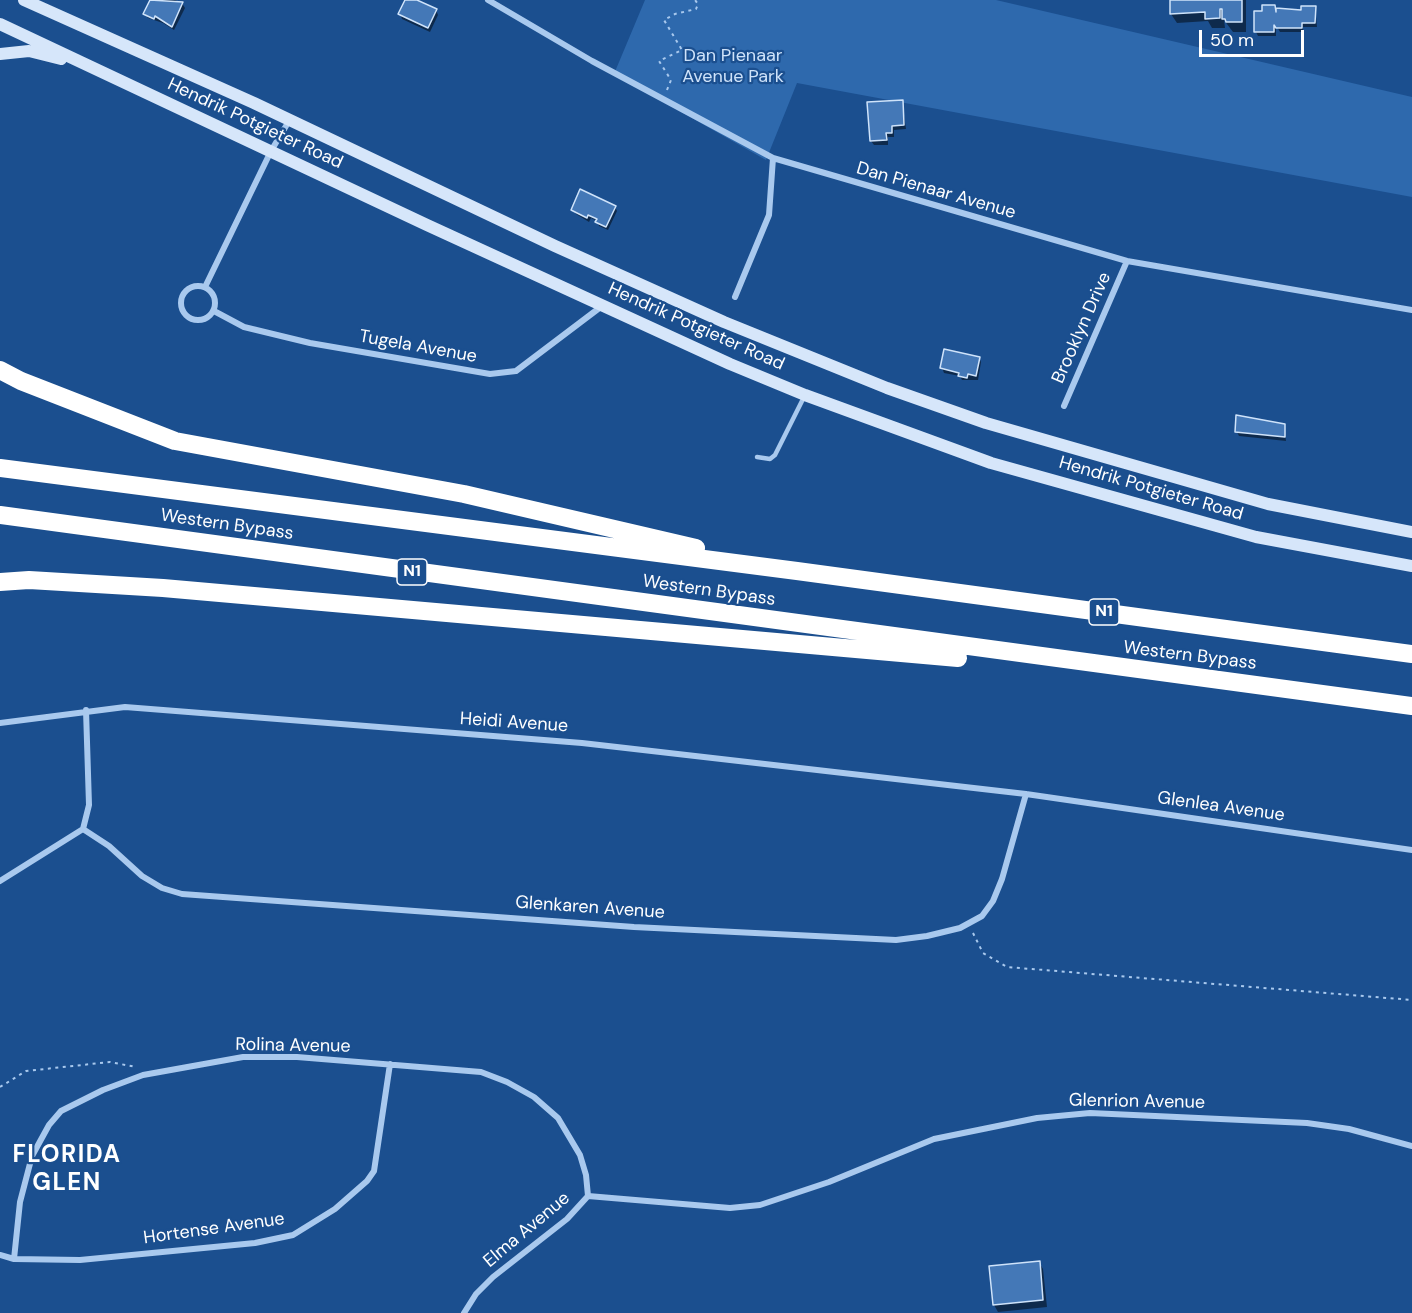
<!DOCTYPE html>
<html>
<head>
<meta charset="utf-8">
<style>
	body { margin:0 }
	#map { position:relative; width:1412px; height:1313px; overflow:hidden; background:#1b4f8f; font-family:"DM Sans",sans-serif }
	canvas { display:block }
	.scale { position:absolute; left:1199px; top:30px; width:105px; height:27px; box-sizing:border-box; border:3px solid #fff; border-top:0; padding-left:8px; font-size:18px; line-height:21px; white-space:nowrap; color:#fff; -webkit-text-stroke:4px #1b4f8f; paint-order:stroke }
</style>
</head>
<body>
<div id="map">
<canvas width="1412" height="1313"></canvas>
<div class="scale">50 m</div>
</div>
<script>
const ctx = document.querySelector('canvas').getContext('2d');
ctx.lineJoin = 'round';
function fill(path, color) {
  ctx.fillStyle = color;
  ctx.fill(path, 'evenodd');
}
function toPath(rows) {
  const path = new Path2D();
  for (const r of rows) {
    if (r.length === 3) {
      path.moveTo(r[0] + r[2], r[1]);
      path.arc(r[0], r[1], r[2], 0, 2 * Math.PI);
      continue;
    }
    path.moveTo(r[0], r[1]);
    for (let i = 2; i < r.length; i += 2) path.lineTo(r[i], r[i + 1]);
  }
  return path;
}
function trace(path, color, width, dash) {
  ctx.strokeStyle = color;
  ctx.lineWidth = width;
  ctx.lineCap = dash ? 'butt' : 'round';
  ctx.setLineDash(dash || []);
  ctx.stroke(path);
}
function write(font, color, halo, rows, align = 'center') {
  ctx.font = font + ' "DM Sans",sans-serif';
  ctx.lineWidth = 4.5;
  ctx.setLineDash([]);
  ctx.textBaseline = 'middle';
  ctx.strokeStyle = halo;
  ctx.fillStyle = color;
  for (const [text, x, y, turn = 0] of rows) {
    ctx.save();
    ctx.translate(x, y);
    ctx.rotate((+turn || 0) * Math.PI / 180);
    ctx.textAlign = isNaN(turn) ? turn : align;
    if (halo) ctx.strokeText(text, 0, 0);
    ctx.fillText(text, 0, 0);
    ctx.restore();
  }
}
fill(toPath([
	[645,0,996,0,1412,97,1412,197,797,83,766,160,614,74]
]), '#2e69ad');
fill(toPath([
	[152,0,175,0,182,3,185,8,174,30,163,23,148,18,145,13],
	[406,0,414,0,436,10,438,15,430,32,402,19,400,14],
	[1172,0,1246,0,1246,32,1233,32,1224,20,1225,28,1212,28,1208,21,1177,23,1171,14],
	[1315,7,1317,27,1303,27,1303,32,1280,32,1276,25,1276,36,1258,36,1256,32,1256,13,1275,9,1302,11],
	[902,102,906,129,894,130,894,137,888,137,888,145,874,145,871,141],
	[615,207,617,211,608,230,599,226,597,221,591,218,589,222,576,214,573,209],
	[979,358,981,362,978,380,962,380,960,376,944,373,942,368],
	[1284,425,1286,441,1239,436,1237,432],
	[1039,1262,1043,1269,1047,1307,998,1312,994,1305]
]), '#0007');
const building = toPath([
	[150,0,183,2,172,27,155,16,154,19,143,14,150,0],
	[405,0,417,0,437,9,428,28,398,14,405,0],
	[1170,0,1242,0,1242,22,1226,22,1225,19,1222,19,1222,9,1220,9,1220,18,1205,19,1205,12,1170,14,1170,0],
	[1262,5,1275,5,1276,12,1276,8,1301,10,1301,6,1316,6,1315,23,1302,23,1302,28,1276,28,1274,25,1274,32,1254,32,1254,11,1262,11,1262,5],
	[903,100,904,125,892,126,892,133,886,133,887,140,870,141,867,102,903,100],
	[580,189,616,206,606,227,595,222,597,219,588,215,587,218,571,210,580,189],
	[944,349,980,357,976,376,968,374,967,378,958,376,959,373,940,368,944,349],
	[1236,415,1285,424,1285,437,1235,432,1236,415],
	[1040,1261,1043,1300,993,1305,989,1266,1040,1261]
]);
fill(building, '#4478b7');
trace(building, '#cfe3fa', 1.5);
trace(toPath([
	[667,90,671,80,659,61,682,50,664,20,675,14,696,9,698,4,695,0],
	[973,933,983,953,1007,967,1412,1000],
	[0,1087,26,1071,110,1062,136,1067]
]), '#a9c9ee', 2, [3, 4.5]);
trace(toPath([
	[757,457,770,459,775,455,804,397]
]), '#a9c9ee', 4.5);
trace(toPath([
	[488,0,592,61,773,158,1127,261,1412,310],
	[198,303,17],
	[205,287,271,151,289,121],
	[735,297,769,215,773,158],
	[214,311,244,327,310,343,490,374,516,371,602,306],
	[1064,406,1127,261],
	[0,723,125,707,582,743,1026,794,1412,850],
	[83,829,109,846,142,876,162,888,182,894,634,927,896,940,927,936,960,928,982,916,993,901,1002,879,1026,794],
	[0,881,83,829,89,805,86,710],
	[588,1196,730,1208,760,1205,829,1182,934,1139,1037,1118,1090,1113,1307,1123,1349,1129,1412,1146],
	[0,1255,14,1259,80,1260,255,1243,293,1235,335,1209,367,1181,374,1171,390,1064],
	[14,1259,20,1202,32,1156,49,1125,61,1111,103,1090,143,1075,243,1057,297,1057,481,1072,507,1082,534,1097,558,1118,580,1155,586,1175,588,1196],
	[464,1313,476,1294,493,1277,567,1219,588,1196]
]), '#a9c9ee', 6);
trace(toPath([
	[24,0,254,103,555,246,724,322,887,388,986,423,1268,504,1412,532],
	[0,24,427,225,730,364,805,395,991,463,1256,537,1412,566],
	[0,54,29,51,61,59]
]), '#d6e6fa', 12);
trace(toPath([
	[0,370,21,381,175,441,464,494,696,548],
	[0,468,797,571,1412,654],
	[0,515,1412,706],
	[0,582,29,580,163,588,958,658]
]), '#fff', 18);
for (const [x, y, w] of [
	[412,572,30],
	[1104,612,30]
]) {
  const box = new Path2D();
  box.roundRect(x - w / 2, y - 13, w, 26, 4.5);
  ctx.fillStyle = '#1b4f8f';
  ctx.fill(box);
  trace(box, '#fff', 1.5);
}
write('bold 16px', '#fff', null, [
	["N1",412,572],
	["N1",1104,612]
]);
write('18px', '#cfe3fa', '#1b4f8f', [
	["Dan Pienaar",733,56],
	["Avenue Park",733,77]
]);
write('18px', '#fff', '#1b4f8f', [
	["Hendrik Potgieter Road",255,124,25],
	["Dan Pienaar Avenue",936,191,16],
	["Hendrik Potgieter Road",696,327,24],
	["Brooklyn Drive",1082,328,-66],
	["Tugela Avenue",418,347,10],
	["Hendrik Potgieter Road",1151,489,16],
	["Western Bypass",227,525,8],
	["Western Bypass",709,591,8],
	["Western Bypass",1190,656,7],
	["Heidi Avenue",514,723,4],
	["Glenlea Avenue",1221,807,8],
	["Glenkaren Avenue",590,908,4],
	["Rolina Avenue",293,1046,1],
	["Glenrion Avenue",1137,1102,1],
	["Hortense Avenue",214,1229,-8],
	["Elma Avenue",527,1230,-40]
]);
ctx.letterSpacing = '1.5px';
write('bold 24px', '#fff', '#1b4f8f', [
	["FLORIDA",67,1156],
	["GLEN",67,1184]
]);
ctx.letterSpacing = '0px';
</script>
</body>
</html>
